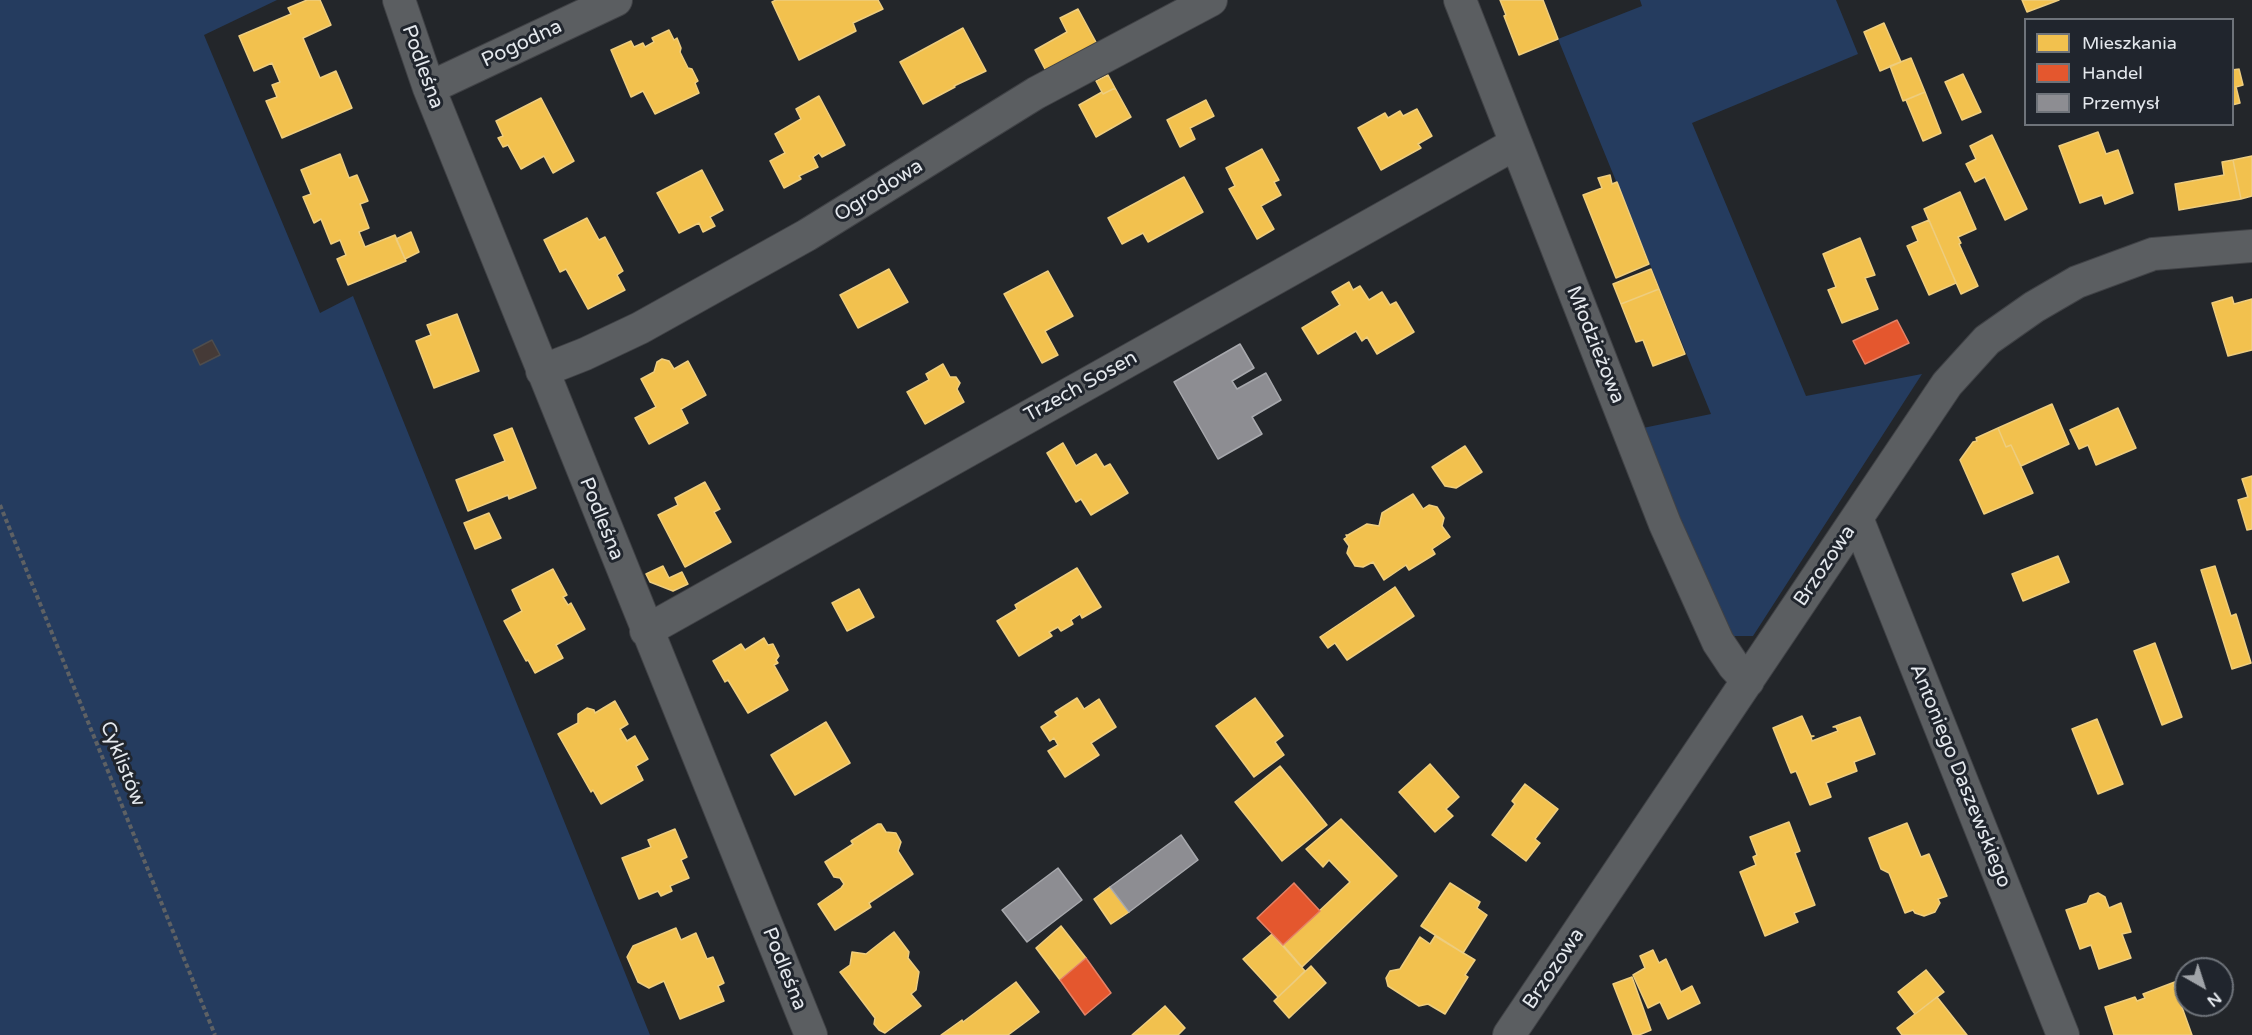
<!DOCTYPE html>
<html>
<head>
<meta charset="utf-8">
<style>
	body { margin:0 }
	#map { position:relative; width:2252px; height:1035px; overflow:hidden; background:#23262a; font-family:"Varela Round",sans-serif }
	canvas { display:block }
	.legend { position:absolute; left:2024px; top:18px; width:210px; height:108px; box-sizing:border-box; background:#20252d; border:2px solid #6e737a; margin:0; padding:8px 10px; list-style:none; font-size:18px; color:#e4e8ed }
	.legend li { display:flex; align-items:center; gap:12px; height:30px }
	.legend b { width:30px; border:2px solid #6e737a }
	.north { position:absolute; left:2174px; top:957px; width:60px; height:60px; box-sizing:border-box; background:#20252d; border:2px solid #6e737a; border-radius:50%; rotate:141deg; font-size:16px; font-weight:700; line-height:24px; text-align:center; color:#e4e8ed }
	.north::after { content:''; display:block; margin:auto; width:21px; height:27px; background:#a0a4a9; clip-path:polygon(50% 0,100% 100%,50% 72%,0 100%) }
</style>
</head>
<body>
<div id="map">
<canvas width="2252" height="1035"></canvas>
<ul class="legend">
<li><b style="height:16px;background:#f2c14e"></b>Mieszkania</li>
<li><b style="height:16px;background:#e4572e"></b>Handel</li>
<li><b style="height:16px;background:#8d8d92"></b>Przemysł</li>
</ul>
<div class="north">N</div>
</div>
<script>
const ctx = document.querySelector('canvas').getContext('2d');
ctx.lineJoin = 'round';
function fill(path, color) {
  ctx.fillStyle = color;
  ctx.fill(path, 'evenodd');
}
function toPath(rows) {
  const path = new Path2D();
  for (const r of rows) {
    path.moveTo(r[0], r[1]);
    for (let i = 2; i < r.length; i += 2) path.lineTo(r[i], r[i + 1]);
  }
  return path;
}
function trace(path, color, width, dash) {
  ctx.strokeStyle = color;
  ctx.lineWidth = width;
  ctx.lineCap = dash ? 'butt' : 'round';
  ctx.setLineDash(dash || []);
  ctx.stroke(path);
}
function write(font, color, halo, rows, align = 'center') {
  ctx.font = font + ' "Varela Round",sans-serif';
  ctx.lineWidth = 6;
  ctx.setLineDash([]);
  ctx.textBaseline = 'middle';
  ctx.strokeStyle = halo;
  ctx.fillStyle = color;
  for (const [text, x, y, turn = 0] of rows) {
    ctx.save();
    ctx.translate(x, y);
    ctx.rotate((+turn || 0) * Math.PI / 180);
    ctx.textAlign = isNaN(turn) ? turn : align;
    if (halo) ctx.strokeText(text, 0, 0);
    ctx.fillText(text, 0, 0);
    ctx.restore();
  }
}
fill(toPath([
	[0,0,277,0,204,35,320,313,353,296,650,1035,0,1035],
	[1640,0,1836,0,1858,54,1692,123,1806,396,1922,374,1753,636,1732,636,1717,616,1643,428,1711,414,1558,39,1642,6]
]), '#253c5f');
const homes = toPath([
	[307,0,320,0,331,25,303,38,320,78,336,71,352,108,282,138,266,101,277,97,272,85,280,82,272,63,254,71,239,36,291,14,288,8,307,0],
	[776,0,878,0,883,9,853,23,856,31,799,60,772,2,776,0],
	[1500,0,1543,0,1558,39,1519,55,1504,16,1506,15,1500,0],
	[2022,0,2059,0,2027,12,2022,0],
	[1078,9,1097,44,1046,71,1035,50,1067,32,1060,18,1078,9],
	[1884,23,1901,62,1880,71,1864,32,1884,23],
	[963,28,986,71,954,86,955,87,923,104,900,62,963,28],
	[669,30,674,40,677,38,681,48,680,52,688,68,692,69,698,81,695,83,699,93,655,114,643,91,631,97,611,50,631,41,634,47,643,43,645,47,654,42,652,38,669,30],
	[1911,58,1925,92,1903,101,1890,66,1911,58],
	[2239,69,2243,85,2236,87,2240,103,2232,105,2232,70,2239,69],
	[1963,74,1981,112,1962,120,1945,82,1963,74],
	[1108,75,1115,88,1103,94,1096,81,1108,75],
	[1115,88,1131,117,1096,137,1079,105,1102,92,1103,94,1115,88],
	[1925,92,1941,133,1923,141,1906,100,1925,92],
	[819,96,845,145,822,157,819,153,813,157,818,167,799,176,801,179,784,188,770,161,785,153,775,134,801,119,796,109,819,96],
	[541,98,574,161,553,173,544,156,521,169,508,145,503,147,498,138,503,136,496,121,541,98],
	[1206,100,1214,116,1190,128,1195,139,1180,147,1167,120,1206,100],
	[1417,109,1432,136,1418,144,1421,148,1381,170,1358,128,1385,113,1388,118,1400,111,1403,116,1417,109],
	[2098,132,2106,154,2118,150,2133,193,2105,204,2102,195,2080,203,2059,146,2098,132],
	[1992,135,2027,209,2005,220,1985,177,1975,182,1966,164,1976,159,1970,146,1992,135],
	[1262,149,1279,180,1274,182,1281,195,1261,206,1274,229,1257,239,1229,189,1235,186,1226,168,1262,149],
	[340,154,349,178,357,175,368,201,360,204,369,228,359,232,365,247,395,235,406,261,348,285,337,259,346,255,340,240,331,244,321,219,314,223,303,197,311,194,301,170,340,154],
	[2252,156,2252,196,2241,199,2233,160,2252,156],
	[2233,160,2241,199,2179,210,2175,184,2224,175,2222,162,2233,160],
	[702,170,723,210,710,217,715,226,703,232,699,223,679,233,657,193,702,170],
	[1610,175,1612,184,1617,182,1649,264,1616,278,1583,195,1602,188,1598,178,1610,175],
	[1184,177,1203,212,1148,242,1143,233,1122,244,1108,218,1184,177],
	[1960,192,1976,229,1958,237,1961,243,1959,244,1978,286,1961,294,1924,209,1960,192],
	[587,218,599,240,605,237,623,271,617,275,625,290,588,309,566,269,560,272,544,240,587,218],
	[1929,220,1956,283,1929,295,1907,246,1918,241,1912,227,1929,220],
	[411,232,419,252,405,259,396,239,411,232],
	[1860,238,1875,275,1865,278,1878,309,1842,323,1828,290,1836,287,1823,254,1860,238],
	[889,269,908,302,858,328,840,295,889,269],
	[1651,269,1659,289,1621,304,1613,284,1651,269],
	[1048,271,1073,316,1045,331,1058,355,1042,363,1004,294,1048,271],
	[1349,282,1353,290,1360,286,1369,300,1382,292,1390,305,1396,302,1414,332,1377,354,1367,337,1362,341,1356,331,1318,354,1302,328,1340,305,1332,292,1349,282],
	[1659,289,1685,354,1653,366,1643,340,1636,342,1621,304,1659,289],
	[2232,297,2234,304,2252,299,2252,350,2228,356,2212,303,2232,297],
	[457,314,479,371,434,388,416,341,431,335,427,325,457,314],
	[662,359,669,361,674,369,688,361,706,395,681,409,688,423,649,444,635,418,656,407,641,379,654,372,657,362,662,359],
	[943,364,950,377,956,377,960,383,957,389,964,402,925,424,907,392,929,380,926,374,943,364],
	[2052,404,2069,444,2021,466,2011,445,2006,447,1998,428,2052,404],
	[2118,408,2136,448,2096,465,2088,445,2079,449,2070,430,2118,408],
	[512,428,536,488,509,499,508,495,468,511,456,480,505,461,494,435,512,428],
	[1998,428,2006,447,2011,445,2033,493,1984,514,1960,460,1973,442,1977,441,1976,438,1998,428],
	[1063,443,1076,466,1096,454,1104,467,1110,464,1128,493,1091,515,1081,499,1076,502,1047,453,1063,443],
	[1465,446,1482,472,1456,488,1445,486,1432,467,1465,446],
	[2252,476,2252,529,2247,530,2238,500,2248,497,2242,479,2252,476],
	[705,482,720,509,714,512,731,542,685,567,658,515,678,505,675,498,705,482],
	[1413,494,1423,509,1429,505,1437,507,1444,518,1442,526,1450,537,1432,549,1435,554,1409,570,1406,565,1384,580,1373,562,1363,567,1355,566,1347,553,1349,546,1344,539,1347,537,1346,535,1348,535,1367,524,1379,526,1382,513,1413,494],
	[489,513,501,538,475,549,464,523,489,513],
	[2058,556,2069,582,2023,601,2012,574,2058,556],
	[663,566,669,578,682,572,688,584,673,591,650,582,646,574,663,566],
	[2215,566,2231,616,2236,614,2251,663,2232,669,2201,570,2215,566],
	[1077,568,1101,607,1082,618,1080,614,1071,620,1073,624,1061,631,1058,627,1049,632,1052,636,1019,656,997,621,1017,609,1015,605,1077,568],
	[553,569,567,595,563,597,568,605,571,603,585,629,556,645,563,658,535,673,528,660,526,661,504,621,522,611,512,590,553,569],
	[1395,587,1414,616,1347,660,1335,643,1328,648,1320,637,1395,587],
	[859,589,874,617,847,631,832,603,859,589],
	[764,638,768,645,773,644,779,656,776,660,778,663,774,665,788,690,748,713,728,680,725,682,713,661,741,644,745,650,764,638],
	[2155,643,2182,717,2162,725,2134,651,2155,643],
	[1077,698,1084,709,1099,699,1116,727,1091,743,1099,755,1065,777,1048,751,1058,745,1054,738,1050,741,1041,727,1058,716,1055,712,1077,698],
	[1255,698,1283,736,1275,742,1284,755,1254,777,1216,726,1255,698],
	[615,701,628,724,620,729,627,741,635,736,648,759,636,766,643,780,601,804,593,790,591,792,558,734,578,723,578,714,587,708,594,710,595,713,615,701],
	[1802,716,1811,736,1814,736,1811,737,1812,741,1838,731,1836,727,1833,727,1860,717,1875,754,1854,762,1857,771,1826,783,1831,797,1810,805,1796,771,1791,773,1773,728,1802,716],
	[2097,719,2123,784,2098,794,2072,729,2097,719],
	[826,722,850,763,795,795,771,755,826,722],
	[1430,764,1459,797,1446,809,1453,816,1435,832,1399,792,1430,764],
	[1280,766,1327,825,1282,861,1235,802,1280,766],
	[1525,784,1558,809,1535,839,1540,843,1526,861,1492,835,1515,804,1512,801,1525,784],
	[1341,819,1397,876,1302,967,1283,945,1350,882,1329,860,1323,867,1306,849,1341,819],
	[1789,822,1800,851,1795,853,1815,905,1794,913,1798,922,1765,936,1740,872,1756,865,1753,857,1757,855,1750,837,1789,822],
	[1907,823,1921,857,1929,854,1947,896,1938,899,1940,903,1935,912,1924,916,1915,913,1913,910,1905,913,1889,873,1881,869,1869,838,1907,823],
	[878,824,881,824,886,832,896,833,901,842,898,851,913,874,869,903,871,907,835,930,818,904,841,888,844,884,840,878,834,877,825,862,853,844,851,841,878,824],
	[675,829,687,857,681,860,689,878,670,886,672,891,661,896,658,891,639,899,622,858,651,847,648,840,675,829],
	[1450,883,1480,902,1477,908,1487,915,1463,953,1421,926,1450,883],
	[1110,887,1129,912,1111,924,1094,899,1110,887],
	[2098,893,2105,897,2109,908,2121,903,2131,932,2122,934,2131,958,2099,969,2091,945,2080,949,2066,910,2087,903,2090,896,2098,893],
	[1061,926,1086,958,1060,980,1036,948,1061,926],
	[676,928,681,940,696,933,707,959,713,957,724,983,718,986,724,1001,680,1019,664,981,649,988,638,982,627,957,633,946,676,928],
	[894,932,909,952,908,958,919,972,916,990,911,994,921,1006,885,1033,879,1030,874,1024,875,1018,840,972,850,965,852,952,866,954,894,932],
	[1272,934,1305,971,1278,997,1243,959,1272,934],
	[1435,936,1475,960,1465,975,1468,977,1445,1014,1428,1004,1419,1006,1388,986,1386,978,1390,971,1400,969,1420,937,1430,944,1435,936],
	[1653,950,1659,963,1666,959,1681,992,1692,986,1700,1003,1668,1019,1660,1002,1648,1008,1633,975,1645,968,1640,956,1653,950],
	[1311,966,1326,983,1289,1018,1274,1001,1311,966],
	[1926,970,1944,992,1915,1014,1898,992,1926,970],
	[1632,977,1651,1030,1639,1035,1633,1035,1613,984,1632,977],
	[2180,980,2181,983,2174,985,2192,1035,2114,1035,2105,1007,2135,997,2137,1001,2145,998,2143,994,2180,980],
	[1016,982,1039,1012,1008,1035,941,1035,962,1020,963,1022,1016,982],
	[1937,997,1967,1035,1902,1035,1897,1028,1937,997],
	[1165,1006,1185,1028,1178,1035,1132,1035,1165,1006]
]);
fill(homes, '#f2c14e');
trace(homes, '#eecd7e', 1.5);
const shops = toPath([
	[1897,320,1909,343,1865,364,1853,341,1897,320],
	[1294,883,1320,911,1283,945,1257,918,1294,883],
	[1086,958,1111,993,1085,1015,1060,980,1086,958]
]);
fill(shops, '#e4572e');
trace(shops, '#e48267', 1.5);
const industry = toPath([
	[1240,344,1254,368,1232,381,1237,389,1266,373,1281,400,1252,417,1262,434,1218,459,1174,382,1240,344],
	[1181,835,1198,860,1129,912,1110,887,1181,835],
	[1058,868,1082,900,1027,942,1002,910,1058,868]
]);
fill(industry, '#8d8d92');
trace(industry, '#a7a8ad', 1.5);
const building = toPath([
	[212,340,220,355,200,365,193,350,212,340]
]);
fill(building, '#453a37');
trace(building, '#4e4d4e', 1.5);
const minor = toPath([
	[399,0,429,88,811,1035],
	[1460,0,1665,524,1718,642,1734,666,1748,681],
	[429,88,616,0],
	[542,371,585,354,640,328,807,235,1036,93,1211,0],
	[1857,518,2063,1035],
	[646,631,1515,144],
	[1509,1035,1947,384,1987,340,2034,307,2077,282,2153,254,2252,246]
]);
trace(minor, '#404246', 34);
trace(toPath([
	[0,505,215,1035]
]), '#5e6164', 4, [4.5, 3]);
trace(minor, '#5b5e61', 32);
write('20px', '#e4e8ed', '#20252d', [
	["Pogodna",522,44,-25],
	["Podleśna",422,67,70],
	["Ogrodowa",879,191,-32],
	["Młodzieżowa",1595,345,68],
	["Trzech Sosen",1081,387,-29],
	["Podleśna",601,519,68],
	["Brzozowa",1825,566,-56],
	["Cyklistów",122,764,68],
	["Antoniego Daszewskiego",1960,776,68],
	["Podleśna",784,969,68],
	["Brzozowa",1554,969,-56]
]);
</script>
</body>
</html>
